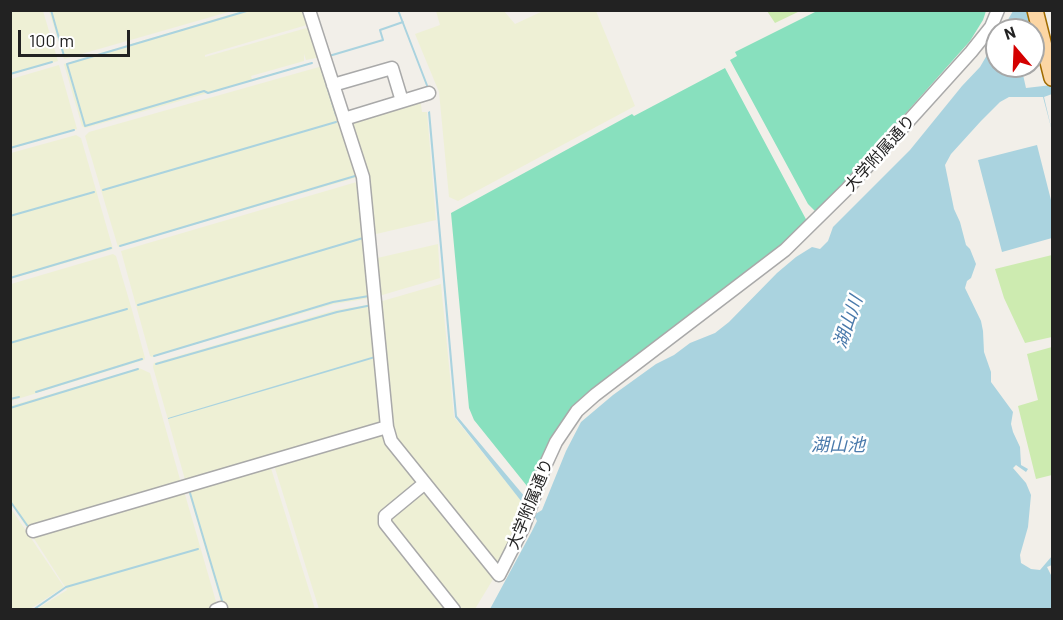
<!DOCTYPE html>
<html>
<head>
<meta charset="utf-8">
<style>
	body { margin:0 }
	#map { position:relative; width:1063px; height:620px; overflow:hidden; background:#f2efe9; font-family:Barlow,sans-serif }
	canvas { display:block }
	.frame { position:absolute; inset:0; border:12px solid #222; pointer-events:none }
	.north { position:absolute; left:985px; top:18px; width:60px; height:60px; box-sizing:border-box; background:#fff; border:2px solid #a7a7a7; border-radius:50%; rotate:341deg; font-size:16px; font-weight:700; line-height:24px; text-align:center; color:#222 }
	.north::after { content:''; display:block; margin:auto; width:21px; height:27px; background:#d40000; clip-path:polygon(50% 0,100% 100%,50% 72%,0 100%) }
	.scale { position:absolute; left:18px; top:30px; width:112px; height:27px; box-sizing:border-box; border:3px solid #222; border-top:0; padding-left:8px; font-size:18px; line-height:21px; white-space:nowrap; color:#222; -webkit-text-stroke:4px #fff; paint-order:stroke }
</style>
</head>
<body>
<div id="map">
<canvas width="1063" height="620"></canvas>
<div class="frame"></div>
<div class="north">N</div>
<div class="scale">100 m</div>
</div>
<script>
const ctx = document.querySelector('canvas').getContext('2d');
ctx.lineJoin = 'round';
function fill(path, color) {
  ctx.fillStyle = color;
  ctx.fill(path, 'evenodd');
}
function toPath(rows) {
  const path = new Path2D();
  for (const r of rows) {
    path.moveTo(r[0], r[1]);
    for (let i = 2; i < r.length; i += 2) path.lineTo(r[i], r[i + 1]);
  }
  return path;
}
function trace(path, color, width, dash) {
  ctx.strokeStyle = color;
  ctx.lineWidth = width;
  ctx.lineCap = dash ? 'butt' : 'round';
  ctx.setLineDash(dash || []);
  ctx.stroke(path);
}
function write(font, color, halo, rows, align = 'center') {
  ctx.font = font + ' Barlow,"Noto Sans JP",sans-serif';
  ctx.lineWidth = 5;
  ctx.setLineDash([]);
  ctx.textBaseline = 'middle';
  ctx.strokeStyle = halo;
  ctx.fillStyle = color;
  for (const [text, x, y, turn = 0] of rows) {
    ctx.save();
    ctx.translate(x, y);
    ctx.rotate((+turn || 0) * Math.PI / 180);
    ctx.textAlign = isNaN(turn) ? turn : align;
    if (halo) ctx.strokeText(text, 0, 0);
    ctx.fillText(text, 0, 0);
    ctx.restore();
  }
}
fill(toPath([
	[11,10,43,11,58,61,11,75],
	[245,10,306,11,310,24,205,55,205,57,310,27,321,57,306,60,304,54,304,61,251,76,252,79,316,62,85,128,82,126,64,64],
	[49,11,49,10,232,11,64,59],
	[436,11,504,11,515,24,543,11,596,11,635,106,458,201,449,197,439,92,415,34,440,25],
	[59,65,77,129,11,149,11,79],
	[319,67,323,68,358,177,118,247,85,136,89,132],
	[420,97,422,112,427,112,436,220,372,235,348,119],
	[76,135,81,138,113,249,11,279,11,153],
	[360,181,371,298,334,304,152,357,150,356,121,251],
	[438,244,440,278,379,296,373,259],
	[113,254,116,256,132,310,145,358,144,360,11,401,11,284],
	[441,284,454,417,528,509,499,566,393,441,379,302],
	[373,304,386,423,186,483,153,367,154,363,336,310],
	[139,368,150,373,181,483,29,531,11,504,10,406],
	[380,432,420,480,384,515,451,609,319,609,274,465],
	[270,465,315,609,223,609,188,490],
	[423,487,495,576,475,609,456,609,387,517],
	[184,491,217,605,212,610,37,609,67,590,31,534],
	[10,507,64,587,30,609,11,609]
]), '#eef0d5');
fill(toPath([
	[767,11,800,11,775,23],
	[1052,255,1052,337,1025,343,1004,298,995,269],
	[1052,347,1052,475,1036,479,1018,406,1038,400,1027,354]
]), '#cdebb0');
fill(toPath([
	[817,11,986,11,983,20,970,41,824,205,815,211,808,204,730,60,737,56,735,52],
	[725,68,808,223,758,269,585,398,535,490,527,486,474,420,469,408,451,213,632,114,634,116]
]), '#88e0be');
fill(toPath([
	[1013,11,1040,11,1030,30,1002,30],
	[997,38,997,66,1021,66,1026,88,1052,85,1052,94,1044,97,1052,131,1043,97,1009,97,1000,102,981,121,951,154,945,165,954,209,960,222,966,245,970,249,976,264,971,278,967,281,965,288,981,321,983,331,984,352,991,372,991,382,1013,412,1011,424,1013,432,1020,447,1021,465,1028,469,1026,472,1016,465,1013,468,1026,483,1031,495,1028,527,1020,555,1021,563,1031,569,1040,570,1052,556,1052,565,1047,567,1052,577,1052,609,490,609,531,533,537,521,534,515,542,510,566,451,581,422,613,395,656,364,674,355,690,343,715,333,729,322,777,273,796,257,812,247,820,249,828,241,833,227,910,150,962,86,980,67],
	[430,111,457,416,530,503,525,506,455,417,428,112],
	[1037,145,1052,204,1052,238,1002,252,978,160],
	[375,356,375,358,168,419,168,418]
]), '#aad3df');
trace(toPath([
	[51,10,64,56],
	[250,10,67,64,85,126,204,91,208,93,312,63],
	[398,10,428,88],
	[329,56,383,40,380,30,403,22],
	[322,70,336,115],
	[10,74,52,62],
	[10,148,74,130],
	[103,190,336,122],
	[10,216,94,192],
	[120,246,355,176],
	[10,278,111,248],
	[138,305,363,238],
	[10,343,127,309],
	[154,356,333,302,369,296],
	[156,364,337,312,372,305],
	[36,392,142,359],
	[10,399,19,397],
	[10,408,138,369],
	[190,493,223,604],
	[10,501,29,528],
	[33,610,66,587,198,549]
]), '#aad3df', 2);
const minor = toPath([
	[309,10,363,177,387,427,391,441,499,575,524,526,545,466,556,442,577,411,595,395,785,250,847,189,971,52,991,27,998,10],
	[333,85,392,68,402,101],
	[344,119,429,93],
	[425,483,385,516,385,523,454,610],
	[33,531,387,427],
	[216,610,221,608]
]);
const major = toPath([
	[1035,10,1052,78]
]);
trace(minor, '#a9a9a9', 15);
trace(major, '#a06b00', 18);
trace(minor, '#fff', 12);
trace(major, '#fcd6a4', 15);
write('16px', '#222', '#fff', [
	["大学附属通り",880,153,-48],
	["大学附属通り",530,504,-68]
]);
write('italic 18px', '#4a7aab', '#fff', [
	["湖山川",848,322,-71],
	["湖山池",838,445]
]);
</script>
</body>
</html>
